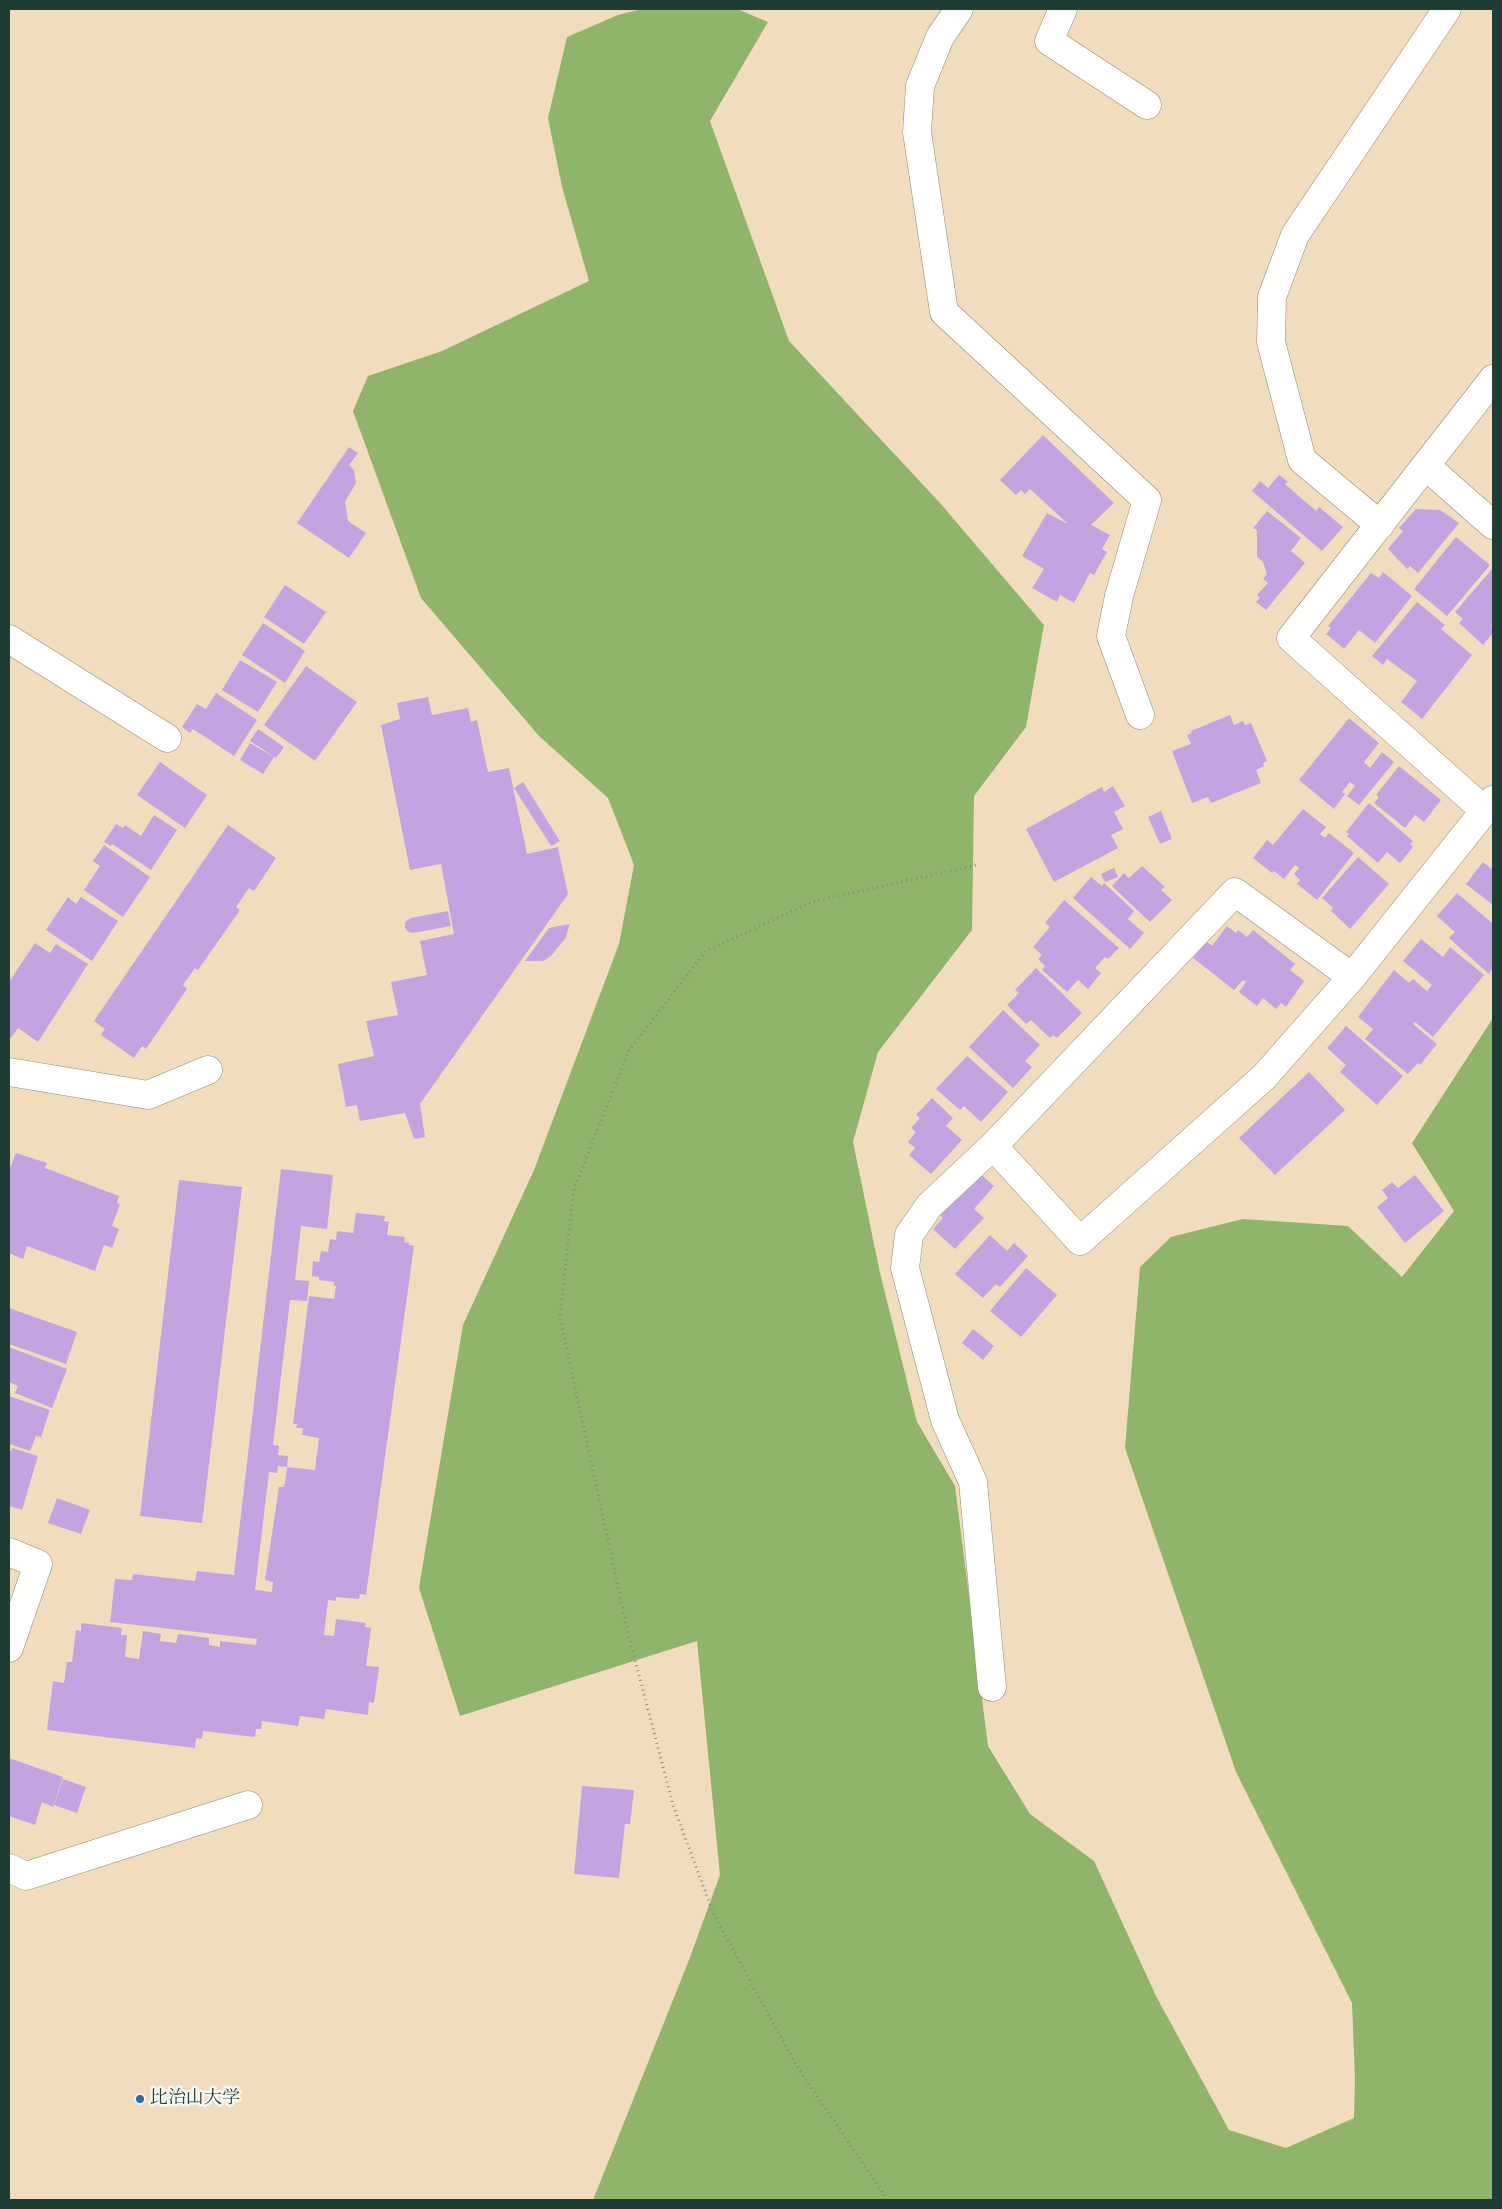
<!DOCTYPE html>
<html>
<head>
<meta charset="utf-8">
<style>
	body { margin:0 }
	#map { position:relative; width:1502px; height:2209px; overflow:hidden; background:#f1ddbe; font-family:"IM FELL Double Pica",serif }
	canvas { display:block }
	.frame { position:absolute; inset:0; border:10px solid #1f3d34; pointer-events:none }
</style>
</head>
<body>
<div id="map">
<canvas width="1502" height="2209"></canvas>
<div class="frame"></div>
</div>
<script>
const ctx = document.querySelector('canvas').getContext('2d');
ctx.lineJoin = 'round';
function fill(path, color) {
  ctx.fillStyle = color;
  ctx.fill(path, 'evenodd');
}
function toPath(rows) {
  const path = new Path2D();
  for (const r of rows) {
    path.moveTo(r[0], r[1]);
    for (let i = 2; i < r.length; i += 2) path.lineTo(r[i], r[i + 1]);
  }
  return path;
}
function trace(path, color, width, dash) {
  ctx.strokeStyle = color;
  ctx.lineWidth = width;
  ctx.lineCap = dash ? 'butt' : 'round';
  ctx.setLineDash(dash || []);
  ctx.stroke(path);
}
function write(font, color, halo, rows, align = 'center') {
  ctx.font = font + ' "IM FELL Double Pica","Noto Serif JP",serif';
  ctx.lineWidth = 5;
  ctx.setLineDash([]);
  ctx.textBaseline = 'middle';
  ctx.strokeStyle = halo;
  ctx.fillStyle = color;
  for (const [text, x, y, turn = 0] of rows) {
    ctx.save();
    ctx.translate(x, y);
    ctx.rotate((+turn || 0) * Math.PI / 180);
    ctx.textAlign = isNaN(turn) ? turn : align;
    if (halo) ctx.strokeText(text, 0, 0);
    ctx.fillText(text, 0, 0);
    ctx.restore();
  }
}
fill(toPath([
	[642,9,737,9,768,22,710,121,789,341,940,503,1044,625,1026,727,974,796,972,930,878,1052,853,1142,880,1273,917,1422,955,1486,988,1746,1030,1814,1094,1861,1156,1996,1229,2130,1286,2148,1354,2118,1355,2079,1352,2003,1236,1772,1125,1448,1140,1267,1171,1237,1243,1219,1348,1226,1402,1277,1454,1211,1412,1143,1493,1018,1493,2200,593,2200,689,1960,720,1875,697,1641,460,1716,419,1588,463,1325,534,1170,619,944,634,865,608,798,539,736,421,598,353,411,368,376,442,351,589,281,562,187,548,118,567,37,618,15]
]), '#90b469');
fill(toPath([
	[1043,435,1114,503,1091,525,1110,535,1102,549,1107,552,1094,575,1090,573,1074,603,1060,595,1057,602,1032,588,1044,569,1022,556,1047,513,1068,524,1030,489,1025,494,1021,490,1016,495,1000,480],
	[349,447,358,453,349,465,354,470,356,483,345,502,348,521,366,533,349,558,297,523],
	[1279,475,1288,482,1285,484,1316,511,1319,507,1343,527,1322,551,1252,491,1260,481,1268,488],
	[1416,509,1440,510,1459,523,1418,573,1410,566,1407,569,1388,549,1403,531,1399,528],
	[1267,511,1301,538,1291,551,1305,563,1266,610,1256,602,1260,598,1257,595,1268,583,1263,579,1267,574,1263,562,1257,557,1257,530,1253,528],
	[1456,537,1490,565,1447,616,1414,589],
	[1493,568,1493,622,1491,625,1493,626,1493,633,1483,645,1459,623,1463,619,1455,612],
	[1383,572,1412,596,1375,643,1359,630,1344,649,1326,634,1331,628,1328,626,1371,573,1379,578],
	[285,585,326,612,304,644,264,617],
	[1417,602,1445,625,1441,629,1472,655,1422,719,1401,702,1417,681,1387,659,1383,665,1372,656],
	[263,623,305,651,285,683,242,655],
	[240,660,277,682,258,712,222,690],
	[306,666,357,702,315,761,264,725],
	[216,693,257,720,234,756,193,729,190,733,182,727,197,704,206,709],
	[428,697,432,715,468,708,471,722,477,720,488,772,509,768,527,854,558,847,568,894,420,1104,425,1137,414,1139,405,1113,360,1121,357,1105,346,1107,338,1064,374,1056,366,1021,398,1015,391,982,427,975,420,941,454,934,441,864,410,870,381,725,400,719,397,703],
	[1230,715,1234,725,1243,721,1245,725,1251,723,1267,761,1263,763,1264,766,1256,770,1261,783,1211,803,1208,797,1192,803,1172,751,1191,744,1187,735,1192,733,1191,731],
	[1349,718,1379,743,1364,762,1370,768,1382,752,1394,762,1359,805,1347,796,1355,786,1350,782,1342,792,1345,794,1334,809,1299,780],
	[258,729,284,747,276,758,250,741],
	[250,743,274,757,263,774,240,760],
	[160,762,207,795,185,828,137,795],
	[1399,766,1441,800,1424,822,1415,815,1405,828,1374,803,1379,797,1376,795],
	[523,782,560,841,551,846,514,788],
	[1113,786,1125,806,1114,812,1123,829,1111,835,1118,848,1054,882,1026,829,1102,787,1104,792],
	[1369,803,1413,841,1410,844,1413,847,1400,863,1387,852,1378,863,1347,836,1349,834,1346,832],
	[1303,809,1326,827,1320,834,1325,838,1329,833,1354,853,1317,900,1297,884,1300,880,1294,874,1299,868,1295,865,1284,879,1274,871,1272,873,1253,858,1267,840,1273,845],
	[1161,811,1172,839,1160,844,1148,817],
	[154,815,177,830,151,870,112,844,111,846,104,842,116,824,123,828,125,825,141,836],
	[228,825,276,858,254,891,249,888,236,907,240,910,198,970,195,968,183,985,187,989,146,1049,142,1046,134,1058,101,1035,105,1029,94,1021],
	[104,845,150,877,123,917,84,890,100,866,93,861],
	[1358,857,1389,884,1350,929,1331,911,1333,908,1322,898],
	[1483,862,1493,870,1493,905,1466,884],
	[1142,866,1165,887,1161,890,1172,900,1150,922,1112,886,1124,873,1129,878],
	[1114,868,1118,877,1105,882,1101,874],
	[1091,877,1102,886,1104,883,1134,911,1128,919,1144,933,1130,949,1073,898],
	[1457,893,1493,924,1493,968,1489,974,1449,938,1455,932,1437,916],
	[68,897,76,904,81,897,118,921,92,961,46,930],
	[1064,900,1119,948,1108,959,1105,957,1095,968,1101,973,1088,989,1078,980,1067,992,1042,970,1045,966,1038,959,1042,955,1033,947,1050,927,1045,923],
	[448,911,451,926,413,933,408,932,405,928,405,922,411,918],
	[570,924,565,939,551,956,543,961,525,961,549,928],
	[1227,926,1236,933,1238,930,1247,937,1253,930,1295,964,1290,970,1304,981,1286,1007,1281,1003,1276,1009,1263,998,1257,1006,1239,992,1246,982,1243,980,1234,990,1193,958,1206,941,1212,946],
	[1421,939,1443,957,1450,947,1484,975,1433,1037,1415,1022,1413,1024,1437,1044,1420,1065,1418,1063,1408,1074,1365,1039,1373,1029,1358,1017,1394,970,1409,983,1413,979,1427,991,1432,985,1403,961],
	[35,943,50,953,56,944,88,964,38,1042,18,1028,11,1038,9,1037,9,982],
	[1036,968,1082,1013,1057,1038,1053,1035,1050,1038,1031,1020,1026,1024,1007,1005,1019,993,1015,990],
	[1003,1010,1040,1045,1025,1061,1032,1067,1013,1088,969,1047],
	[1346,1026,1403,1076,1377,1105,1340,1072,1346,1065,1327,1048],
	[967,1056,1008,1092,981,1122,964,1106,960,1110,936,1089],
	[1309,1072,1345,1110,1275,1175,1239,1138],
	[932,1098,953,1118,946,1126,962,1140,931,1174,909,1155,915,1148,908,1142,916,1132,911,1128,920,1118,916,1115],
	[16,1153,47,1163,45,1168,119,1196,117,1203,120,1204,112,1226,119,1229,112,1248,104,1245,95,1271,27,1246,23,1259,9,1253,9,1170],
	[281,1169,333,1175,327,1229,301,1226,295,1280,309,1281,307,1301,290,1300,273,1445,279,1446,278,1455,288,1456,287,1467,278,1466,277,1473,269,1472,255,1590,272,1592,273,1582,265,1580,279,1487,283,1487,285,1484,287,1467,315,1470,319,1438,302,1435,303,1428,296,1428,297,1424,293,1424,309,1296,334,1299,336,1286,334,1286,334,1282,319,1280,319,1277,312,1276,313,1261,319,1262,321,1251,328,1252,330,1239,336,1240,337,1231,353,1233,356,1213,385,1216,384,1221,389,1222,387,1235,405,1237,404,1242,409,1243,409,1245,414,1246,366,1595,360,1594,359,1599,336,1597,336,1601,328,1600,324,1635,334,1636,336,1619,366,1623,365,1627,371,1628,366,1666,379,1667,374,1703,369,1702,368,1715,326,1709,324,1719,300,1716,298,1726,262,1721,261,1729,256,1729,255,1737,203,1731,202,1739,196,1738,195,1748,47,1730,53,1681,64,1683,67,1662,72,1662,76,1630,81,1631,81,1623,122,1628,121,1635,127,1635,125,1657,139,1659,143,1631,161,1634,160,1641,176,1643,178,1634,209,1638,209,1645,220,1647,220,1641,256,1645,257,1639,110,1622,115,1579,132,1580,133,1574,195,1581,197,1571,234,1575],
	[978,1172,994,1186,974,1209,984,1218,955,1249,933,1229,943,1218,939,1214],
	[1415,1175,1444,1211,1405,1243,1377,1207,1388,1198,1382,1190,1392,1182,1398,1188],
	[179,1180,242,1187,202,1523,140,1516],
	[990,1235,1007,1251,1014,1243,1028,1256,1000,1287,996,1284,983,1298,955,1274],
	[1026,1268,1057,1295,1021,1337,990,1311],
	[9,1308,77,1332,66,1364,9,1344],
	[973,1329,994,1346,983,1360,962,1343],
	[9,1347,67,1369,52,1408,15,1393,18,1386,9,1382],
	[9,1396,50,1410,41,1437,36,1436,30,1451,9,1444],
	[12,1448,38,1456,22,1510,9,1506,9,1451,11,1451],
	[57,1498,90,1510,81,1534,48,1523],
	[9,1758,63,1777,53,1807,42,1802,35,1825,9,1816],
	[63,1779,86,1787,77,1813,54,1805],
	[582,1786,634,1790,630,1824,625,1824,619,1878,574,1874]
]), '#c4a4e0');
const minor = toPath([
	[959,9,940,37,920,86,917,132,944,312,1147,500,1119,596,1111,636,1140,715],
	[1063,9,1049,41,1147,105],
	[1426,466,1493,525],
	[1380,525,1302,460,1271,342,1272,297,1295,235,1447,9],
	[9,639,167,738],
	[1485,811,1291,638,1493,379],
	[9,1072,148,1095,208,1070],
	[993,1146,1080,1241,1264,1077,1352,977,1493,800],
	[9,1552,38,1564,9,1648],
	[992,1687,973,1482,945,1420,905,1268,909,1235,929,1206,993,1146,1235,892,1352,977],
	[9,1868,26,1876,248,1805]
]);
trace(minor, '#888d79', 29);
trace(toPath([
	[888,2200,799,2070,714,1915,673,1805,628,1633,560,1317,574,1189,629,1050,706,951,812,902,976,865]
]), '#888d79', 3, [1, 4]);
trace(minor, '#fff', 28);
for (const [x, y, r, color] of [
	[140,2099,5,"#1f6fb2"]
]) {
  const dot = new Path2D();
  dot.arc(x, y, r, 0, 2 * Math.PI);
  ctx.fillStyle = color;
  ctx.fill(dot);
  trace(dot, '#f6f6f2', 2);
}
write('18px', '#1f3d34', '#f6f6f2', [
	["比治山大学",150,2099]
], 'left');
</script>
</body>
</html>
